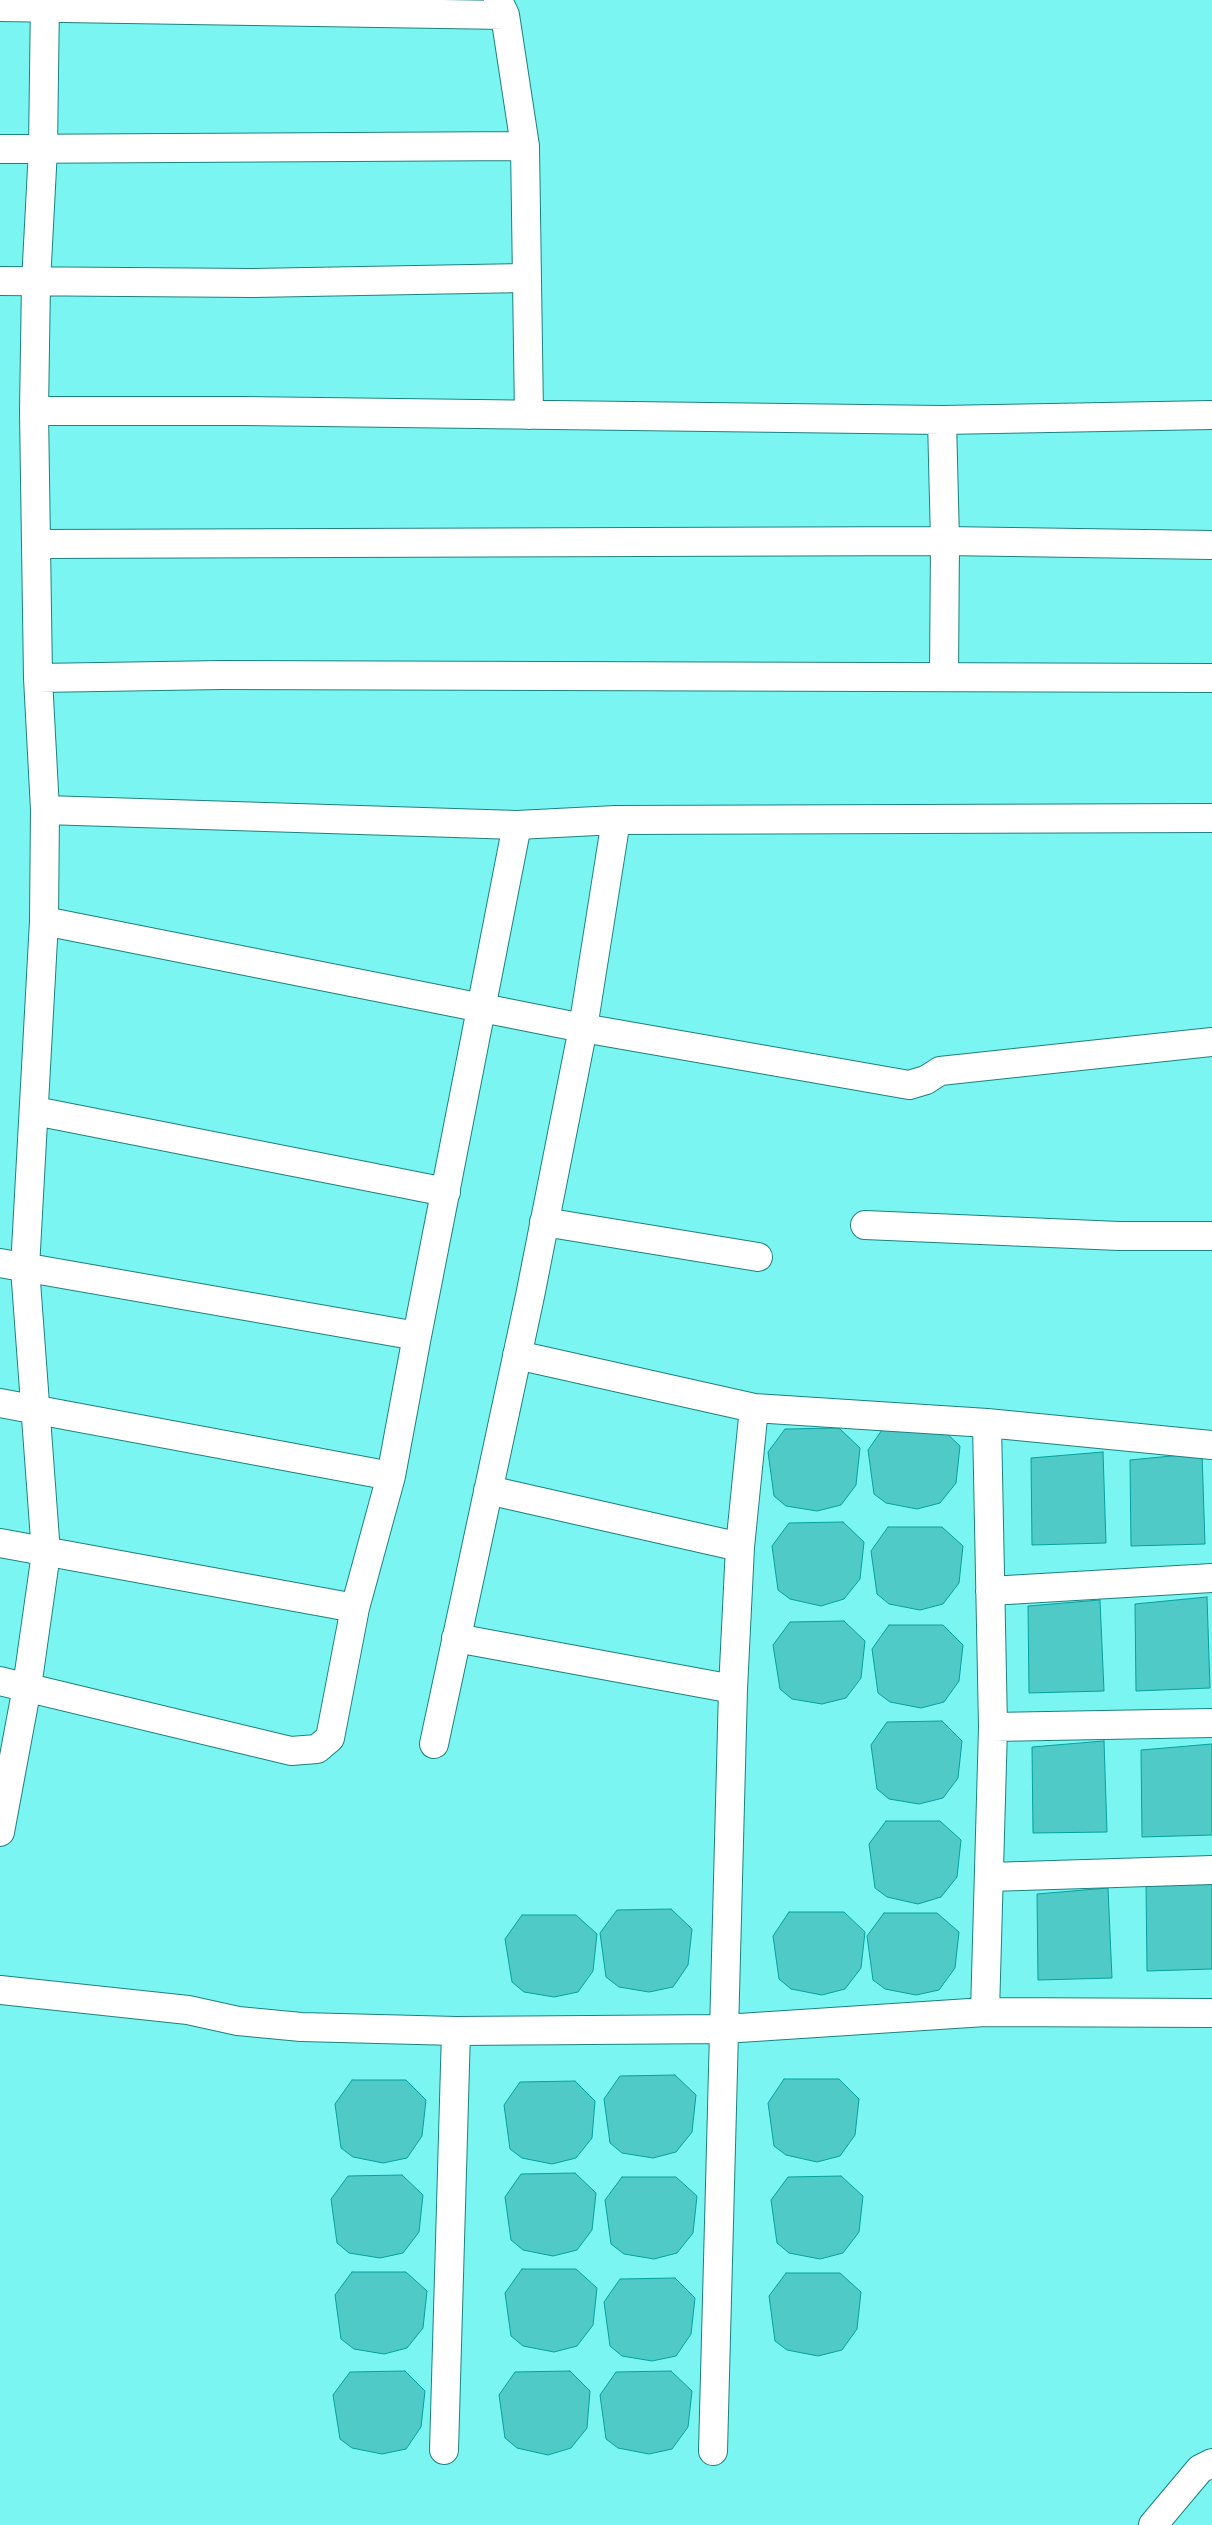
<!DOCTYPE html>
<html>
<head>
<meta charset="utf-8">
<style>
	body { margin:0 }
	canvas { display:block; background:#7bf5f2 }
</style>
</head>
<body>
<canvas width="1212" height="2525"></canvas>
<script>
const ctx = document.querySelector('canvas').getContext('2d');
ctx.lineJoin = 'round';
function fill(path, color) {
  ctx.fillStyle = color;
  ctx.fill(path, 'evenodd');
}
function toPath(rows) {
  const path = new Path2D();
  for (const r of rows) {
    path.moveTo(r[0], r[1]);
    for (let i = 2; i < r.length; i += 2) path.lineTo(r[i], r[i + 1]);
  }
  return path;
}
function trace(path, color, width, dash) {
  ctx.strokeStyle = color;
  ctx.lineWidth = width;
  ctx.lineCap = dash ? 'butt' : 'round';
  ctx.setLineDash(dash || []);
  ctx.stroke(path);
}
const building = toPath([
	[939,1426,960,1446,956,1483,940,1503,917,1509,886,1503,874,1494,868,1450,884,1427,939,1426],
	[839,1428,860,1448,856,1485,841,1505,817,1511,786,1506,774,1496,768,1452,785,1429,839,1428],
	[1103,1452,1106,1543,1032,1545,1031,1458,1103,1452],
	[1202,1453,1205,1544,1131,1546,1130,1460,1202,1453],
	[843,1522,864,1542,860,1579,844,1599,821,1606,790,1599,778,1590,772,1546,789,1523,843,1522],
	[888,1527,942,1527,963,1546,959,1583,943,1604,920,1610,889,1604,877,1594,871,1551,888,1527],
	[1207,1597,1210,1688,1136,1691,1135,1604,1207,1597],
	[1100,1600,1104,1691,1029,1693,1028,1606,1100,1600],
	[844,1621,865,1641,861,1678,846,1698,822,1704,792,1699,780,1689,773,1645,790,1622,844,1621],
	[889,1625,943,1625,963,1645,959,1681,944,1702,921,1708,890,1702,878,1693,872,1649,889,1625],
	[942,1721,962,1741,958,1778,943,1798,919,1804,889,1799,877,1789,871,1745,887,1722,942,1721],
	[1104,1741,1107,1832,1033,1833,1032,1747,1104,1741],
	[1212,1744,1212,1835,1142,1837,1141,1750,1212,1744],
	[886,1821,940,1821,961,1840,957,1877,941,1897,918,1904,887,1897,875,1888,869,1844,886,1821],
	[1212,1879,1212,1969,1147,1971,1146,1884,1212,1879],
	[1108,1888,1112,1978,1038,1980,1037,1894,1108,1888],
	[671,1909,692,1929,688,1965,673,1987,649,1992,619,1987,606,1977,600,1933,617,1910,671,1909],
	[789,1912,844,1912,865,1932,861,1968,845,1989,822,1995,791,1989,779,1979,773,1936,789,1912],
	[884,1913,937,1913,959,1932,955,1968,939,1990,916,1995,885,1989,873,1980,867,1936,884,1913],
	[522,1915,576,1915,597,1934,593,1971,578,1992,554,1997,524,1992,512,1982,505,1939,522,1915],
	[675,2075,696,2095,692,2132,676,2152,653,2158,622,2153,610,2143,604,2099,620,2076,675,2075],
	[784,2079,839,2079,859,2099,855,2135,840,2156,817,2162,786,2155,774,2146,768,2103,784,2079],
	[352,2080,406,2080,426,2100,422,2136,407,2158,383,2163,353,2157,341,2148,335,2104,352,2080],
	[575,2081,595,2101,592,2138,576,2158,552,2164,522,2158,510,2149,504,2105,520,2082,575,2081],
	[575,2173,596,2193,592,2230,577,2250,553,2256,523,2250,511,2240,505,2197,521,2174,575,2173],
	[402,2175,423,2195,419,2232,403,2253,380,2258,349,2253,337,2243,331,2199,348,2176,402,2175],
	[841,2176,863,2196,859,2232,843,2253,820,2259,789,2253,777,2243,771,2200,788,2177,841,2176],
	[622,2177,676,2177,697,2196,693,2233,677,2253,654,2259,624,2254,611,2244,605,2200,622,2177],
	[522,2269,576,2269,597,2288,593,2325,577,2346,554,2352,523,2346,511,2336,505,2293,522,2269],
	[352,2272,406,2272,427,2291,423,2328,407,2348,384,2354,354,2349,341,2339,335,2295,352,2272],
	[786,2273,840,2273,861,2292,857,2329,842,2350,818,2356,787,2350,775,2341,769,2296,786,2273],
	[675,2278,695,2298,691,2334,676,2356,652,2361,622,2356,610,2346,604,2302,620,2279,675,2278],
	[405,2371,425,2391,421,2427,406,2449,382,2454,352,2448,340,2439,333,2395,350,2372,405,2371],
	[570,2371,590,2391,587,2428,571,2448,548,2455,517,2448,505,2438,499,2395,515,2372,570,2371],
	[671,2371,692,2391,688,2427,672,2449,649,2454,618,2448,606,2439,600,2395,616,2372,671,2371]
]);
fill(building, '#50cac7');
trace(building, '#03a19f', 1);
const minor = toPath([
	[498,0,505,15,525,146,529,415],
	[0,7,505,15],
	[0,149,525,146],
	[0,281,253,283,525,278],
	[34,411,243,411,942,420,1212,415],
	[942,420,945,541,944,676],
	[36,544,945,541,1212,545],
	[38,678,222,675,1212,678],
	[45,810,517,825,616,820,1212,818],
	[44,921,583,1028,909,1085,926,1080,940,1071,1212,1042],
	[35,1111,446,1192],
	[544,1222,758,1257],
	[865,1225,1119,1236,1212,1236],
	[0,1263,417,1336,517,825],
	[517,1355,754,1408],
	[0,1403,391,1476,417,1336],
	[488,1490,740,1547],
	[0,1543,355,1608,391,1476],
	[990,1591,1212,1578],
	[456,1638,733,1689],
	[0,1681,291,1751,317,1749,330,1738,355,1608],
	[993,1727,1212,1723],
	[434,1744,530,1296,583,1028,616,820],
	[0,1832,27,1687,46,1553,25,1268,44,921,45,810,38,678,34,411,36,282,43,149,45,0],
	[990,1877,1212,1870],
	[0,1990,188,2010,238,2021,301,2027,456,2031,724,2029,985,2012,1212,2013],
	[985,2012,993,1727,987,1423,1212,1445],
	[444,2450,456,2031],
	[713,2451,733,1689,740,1547,754,1408,987,1423],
	[1153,2525,1200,2469,1212,2463]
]);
trace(minor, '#1c8280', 30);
trace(minor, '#fff', 28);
</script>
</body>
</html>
